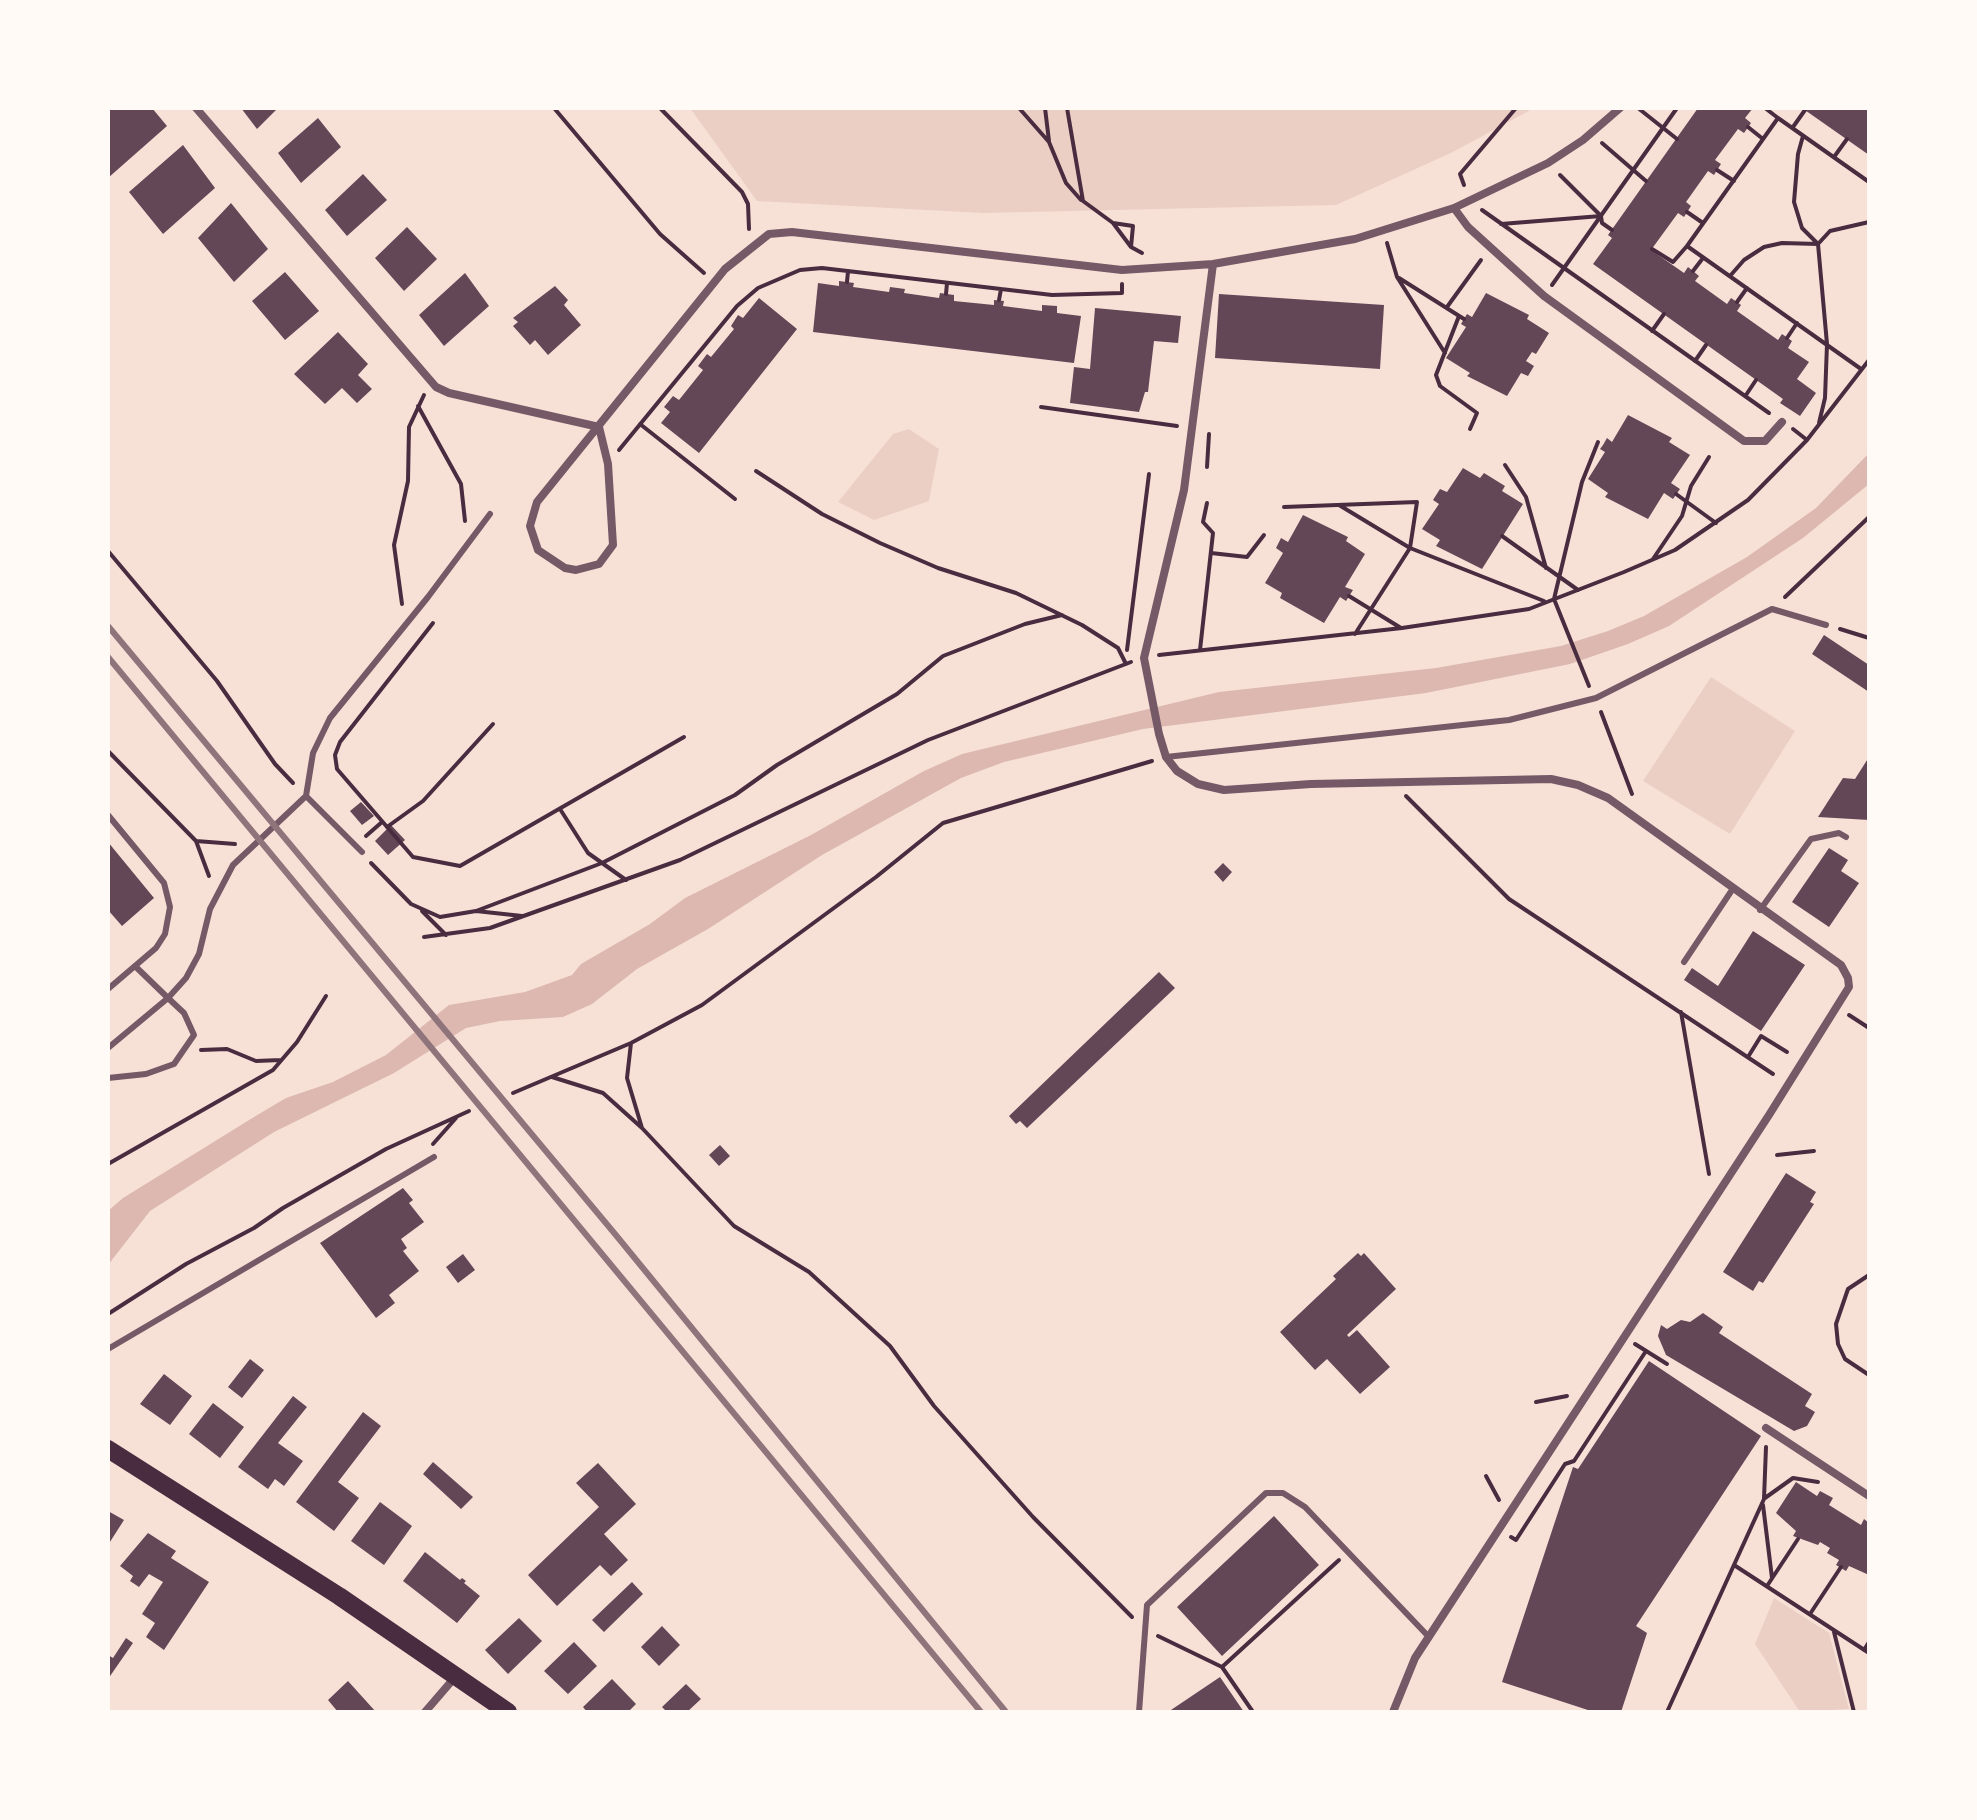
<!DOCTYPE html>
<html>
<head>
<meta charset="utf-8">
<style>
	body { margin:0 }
	#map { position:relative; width:1977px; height:1820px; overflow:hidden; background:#f7e1d7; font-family:"Roboto Condensed",sans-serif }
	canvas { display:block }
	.frame { position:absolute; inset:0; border:110px solid #fffaf5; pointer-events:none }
</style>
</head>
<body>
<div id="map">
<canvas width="1977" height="1820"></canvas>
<div class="frame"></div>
</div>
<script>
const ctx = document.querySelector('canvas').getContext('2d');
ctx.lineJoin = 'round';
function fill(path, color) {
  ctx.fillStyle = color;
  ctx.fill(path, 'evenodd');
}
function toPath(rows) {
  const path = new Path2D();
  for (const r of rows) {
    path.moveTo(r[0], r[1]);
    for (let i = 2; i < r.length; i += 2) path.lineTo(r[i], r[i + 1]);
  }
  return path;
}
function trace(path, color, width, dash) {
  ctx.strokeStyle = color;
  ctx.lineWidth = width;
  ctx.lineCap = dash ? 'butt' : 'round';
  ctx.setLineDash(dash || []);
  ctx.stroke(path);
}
fill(toPath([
	[690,108,1534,108,1453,152,1336,205,983,213,757,201],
	[909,429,939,449,929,501,874,520,838,502,893,434],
	[1711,677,1795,731,1730,834,1643,781],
	[1774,1598,1829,1633,1849,1709,1800,1712,1755,1644]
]), '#ebcfc5');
fill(toPath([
	[1869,453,1869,484,1803,538,1669,626,1628,644,1570,664,1426,693,1143,729,1004,762,961,778,822,855,708,929,637,969,592,1004,563,1017,500,1021,466,1028,394,1073,274,1132,150,1211,108,1265,108,1211,123,1198,254,1117,286,1098,333,1082,386,1055,449,1005,525,992,572,975,581,964,650,924,685,898,811,835,924,771,962,754,1219,692,1436,668,1561,646,1608,631,1644,616,1747,557,1816,508]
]), '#dcb8b0');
fill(toPath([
	[108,108,152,108,167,126,108,178],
	[241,108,278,108,257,129],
	[1698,108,1753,108,1745,118,1751,123,1744,133,1738,129,1715,160,1721,164,1717,170,1714,175,1708,171,1686,202,1691,206,1684,217,1678,213,1651,250,1684,273,1688,267,1699,276,1695,281,1727,304,1731,298,1737,302,1741,305,1737,311,1778,340,1782,334,1792,341,1788,348,1809,362,1797,379,1816,393,1800,416,1780,403,1783,399,1593,264,1612,238,1608,235],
	[1802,108,1869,108,1869,155],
	[318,118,341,147,301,183,278,153],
	[183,145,215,188,163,234,129,192],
	[363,174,387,200,347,236,325,210],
	[231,203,268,249,234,282,198,238],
	[407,227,437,259,404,291,375,258],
	[285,272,319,311,285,340,252,301],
	[465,273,489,306,444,346,419,315],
	[839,281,854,283,853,287,889,292,890,287,905,289,904,293,939,298,940,293,954,295,954,301,994,305,994,300,1004,301,1003,306,1042,311,1042,305,1057,306,1057,313,1081,316,1074,363,813,332,818,283,839,286],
	[555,286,568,300,564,305,581,325,548,355,535,340,530,345,513,326,518,322,513,318],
	[1486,293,1529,315,1527,319,1549,333,1536,354,1532,352,1526,361,1534,366,1528,376,1521,373,1507,396,1467,376,1470,373,1446,358,1466,327,1461,324,1467,314,1472,317],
	[1219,294,1384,305,1380,369,1215,358],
	[759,298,797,329,699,453,661,423,670,412,664,407,673,396,679,400,703,370,698,366,707,354,711,357,734,329,731,326,738,315,743,318],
	[1095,308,1181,316,1178,343,1154,341,1148,392,1145,392,1139,412,1070,403,1074,367,1090,369],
	[338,332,368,364,358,375,372,389,357,403,342,388,325,404,294,374],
	[1628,415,1672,438,1669,442,1690,455,1671,483,1680,489,1673,499,1664,493,1648,519,1605,497,1608,493,1588,479,1605,452,1600,449,1603,445,1607,438,1612,442],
	[1463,468,1480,478,1484,473,1505,486,1502,491,1523,504,1482,569,1436,546,1440,540,1422,529,1439,504,1433,500,1440,489,1447,492],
	[1303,515,1348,537,1346,541,1365,554,1345,587,1353,590,1346,601,1340,597,1324,623,1280,598,1282,593,1265,583,1283,553,1276,548,1281,538,1288,542],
	[1824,635,1869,665,1869,692,1812,654],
	[1869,757,1869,820,1818,817,1843,778,1855,779],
	[361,802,374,816,362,825,350,811],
	[391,825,405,840,388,855,375,841],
	[108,842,154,898,122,926,108,910],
	[1829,848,1848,860,1841,871,1859,883,1829,927,1792,902],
	[1223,863,1232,872,1223,882,1214,872],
	[1753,931,1805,965,1761,1031,1684,980,1692,968,1718,986],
	[1159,972,1175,988,1027,1128,1020,1121,1016,1124,1009,1116],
	[720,1145,730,1156,719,1166,709,1155],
	[1786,1173,1816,1192,1810,1202,1814,1204,1763,1283,1759,1281,1753,1291,1723,1272],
	[403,1188,413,1200,409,1203,424,1222,401,1239,407,1248,403,1251,419,1271,389,1295,395,1303,376,1318,320,1243],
	[1358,1253,1361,1256,1364,1253,1396,1289,1347,1335,1349,1337,1357,1330,1390,1367,1360,1394,1327,1359,1315,1370,1280,1332,1336,1279,1333,1276],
	[463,1254,475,1270,458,1283,446,1267],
	[1703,1313,1723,1327,1719,1333,1812,1394,1805,1406,1815,1412,1807,1426,1794,1431,1666,1355,1658,1336,1661,1325,1667,1329,1681,1320,1690,1322],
	[250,1359,264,1370,242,1398,228,1387],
	[1649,1361,1761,1436,1636,1626,1647,1633,1621,1712,1594,1712,1502,1682,1573,1467,1578,1469],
	[164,1374,192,1396,170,1425,140,1404],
	[293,1396,307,1407,278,1443,303,1461,284,1486,275,1479,268,1489,238,1467],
	[213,1403,244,1427,220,1458,189,1434],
	[363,1412,381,1426,338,1482,359,1498,334,1531,296,1502],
	[433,1462,473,1497,461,1509,423,1474],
	[598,1463,636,1504,604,1534,628,1560,611,1576,600,1565,557,1606,528,1575,599,1507,576,1483],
	[1796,1482,1817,1496,1820,1491,1833,1498,1829,1505,1861,1525,1864,1519,1869,1523,1869,1575,1849,1566,1846,1571,1836,1565,1839,1560,1827,1553,1830,1548,1820,1542,1818,1545,1793,1536,1796,1531,1776,1513],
	[380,1502,412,1526,384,1565,351,1541],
	[108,1511,124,1520,108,1545],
	[1274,1516,1319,1565,1222,1656,1177,1607],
	[148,1533,176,1551,171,1558,209,1582,164,1650,146,1637,155,1623,142,1614,163,1582,149,1574,139,1587,130,1581,133,1576,120,1566],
	[425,1552,460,1580,462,1578,466,1581,464,1583,480,1596,457,1623,403,1581],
	[632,1582,643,1594,604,1632,592,1620],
	[519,1618,542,1641,508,1674,485,1650],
	[662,1626,680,1645,659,1666,641,1647],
	[126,1638,133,1643,108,1679,108,1655,113,1658],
	[574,1642,597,1666,568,1694,544,1671],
	[1220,1677,1244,1712,1168,1712],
	[612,1679,636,1704,628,1712,587,1712,583,1707],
	[348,1681,376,1712,338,1712,328,1700],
	[686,1684,701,1699,687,1712,667,1712,662,1707]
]), '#644757');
trace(toPath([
	[554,108,660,234,704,273],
	[660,108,742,192,748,204,749,229],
	[1019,108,1049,142,1066,183,1081,200],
	[1045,108,1049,141],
	[1067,108,1083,201,1113,223,1131,247,1142,253],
	[1638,108,1677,139],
	[1765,108,1778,118],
	[1748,127,1763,139],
	[1793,127,1805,110],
	[1803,136,1798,154,1794,202,1802,228,1818,244,1827,344,1825,398,1819,423],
	[1602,143,1646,181],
	[1834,157,1847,139],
	[1717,170,1734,181],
	[1560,175,1601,216,1602,223,1612,230],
	[1464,185,1460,174,1516,108],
	[1482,210,1769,413],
	[1687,212,1703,223],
	[1113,223,1133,226,1131,247],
	[1501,224,1601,216],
	[1387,243,1397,277,1445,353],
	[1652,249,1673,262,1687,246],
	[1693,271,1703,258],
	[1730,276,1744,260,1764,247,1782,243,1818,244,1830,231,1869,222],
	[1399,278,1464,319],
	[847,282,848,271],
	[1552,285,1677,108],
	[946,294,947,283],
	[999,300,1001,289],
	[1737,302,1747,288],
	[1447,307,1481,260],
	[1459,316,1436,375,1440,386,1477,413,1470,429],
	[1652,331,1664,314],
	[1787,338,1797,323],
	[1695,361,1706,345],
	[1861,369,1687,246,1778,118,1869,182],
	[1746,395,1756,380],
	[418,406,461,484,465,521],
	[1041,407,1177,426],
	[640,424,735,499],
	[1793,429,1807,440],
	[619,450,737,306,758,288,800,270,822,268,1052,295,1122,293,1122,284],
	[1505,465,1526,497,1546,568],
	[1207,467,1209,434],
	[756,471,822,514,880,543,938,568,1016,593,1082,625,1118,648,1126,664],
	[1676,494,1716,523],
	[1339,505,1410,548,1544,601],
	[1284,507,1417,502,1410,548,1355,634],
	[1502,536,1578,590],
	[108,551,217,681,275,764,293,783],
	[1211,553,1247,557,1264,535],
	[1653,559,1682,516,1691,486,1709,457],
	[1349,596,1401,628],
	[1785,597,1869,517],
	[402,604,394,545,408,481,409,427,424,395],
	[433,623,340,742,335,755,337,769,413,857,460,866,684,737],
	[1840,629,1869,638],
	[1127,650,1149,474],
	[1200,650,1213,533,1203,522,1207,503],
	[1159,655,1402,628,1529,609,1624,572,1675,550,1748,500,1807,440,1869,360],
	[1589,686,1554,599,1582,482,1598,442],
	[1601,712,1632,794],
	[108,751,196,841,235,844],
	[1406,796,1509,899,1773,1074],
	[560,809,588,853,626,880],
	[387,827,423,801,493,724],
	[366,836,382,822],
	[196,841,209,876],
	[371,863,411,904,440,917,476,911,522,916],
	[422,911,446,935],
	[476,911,602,863,735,795,777,765,897,694,943,656,1025,624,1062,615],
	[424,937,490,928,680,860,928,740,1131,662],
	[1681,1012,1709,1174],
	[1849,1015,1869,1028],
	[201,1050,227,1049,256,1061,281,1060],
	[1748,1057,1761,1036,1787,1052],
	[552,1077,603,1093,642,1128,627,1078,631,1043],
	[513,1093,631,1043,702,1005,876,877,943,823,1152,761],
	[642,1128,734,1226,809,1272,890,1346,934,1406,1033,1517,1132,1617],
	[433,1144,456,1118],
	[1777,1155,1814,1151],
	[108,1164,273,1070,297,1042,326,996],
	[1869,1275,1848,1289,1836,1324,1838,1344,1845,1359,1869,1375],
	[108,1314,186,1264,254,1228,283,1208,386,1149,469,1111],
	[1635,1344,1667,1364],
	[1536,1402,1567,1396],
	[1486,1476,1499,1500],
	[1765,1498,1793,1478,1818,1482],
	[1763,1505,1772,1578],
	[1511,1537,1516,1540,1565,1464,1574,1461,1646,1351],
	[1734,1565,1869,1653],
	[1767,1586,1798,1539],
	[1810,1614,1841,1567],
	[1834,1632,1854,1712],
	[1158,1636,1222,1667,1253,1712],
	[1864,1650,1869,1642],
	[1222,1667,1339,1560],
	[1667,1712,1764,1499,1766,1447]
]), '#4a2c40', 4);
trace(toPath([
	[1166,757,1509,720,1596,698,1772,609,1826,625],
	[306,796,362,852],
	[108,815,164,883,170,907,165,934,156,948,108,989],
	[1760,910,1811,839,1839,833,1846,837],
	[1684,962,1732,890],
	[136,967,168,998,186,978,199,954,210,909,233,865,306,796,313,753,330,718,428,597,490,514],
	[108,1048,168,998,184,1013,194,1035,174,1064,146,1074,108,1078],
	[108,1349,434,1157],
	[1139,1712,1147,1605,1266,1493,1283,1493,1305,1507,1428,1636]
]), '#755966', 6);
trace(toPath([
	[196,108,436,387,449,393,599,427],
	[1454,208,1468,227,1544,296,1744,441,1765,441,1782,422],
	[1213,264,1184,490,1144,658,1159,734,1166,757,1177,771,1198,784,1224,790,1311,784,1551,779,1578,785,1608,798,1841,965,1848,978,1849,987,1769,1115,1415,1658,1393,1712],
	[599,427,608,464,613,545,599,564,576,570,565,568,538,550,530,526,537,502,725,269,769,234,792,232,1122,270,1213,264,1355,239,1454,208,1548,163,1583,140,1620,108],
	[1766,1428,1869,1496],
	[425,1712,456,1676]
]), '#755966', 8);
trace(toPath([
	[108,1449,339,1596,508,1712]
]), '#4a2c40', 18);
trace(toPath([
	[108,626,615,1234,1006,1712],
	[108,657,981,1712]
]), '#8f747c', 6);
</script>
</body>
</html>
